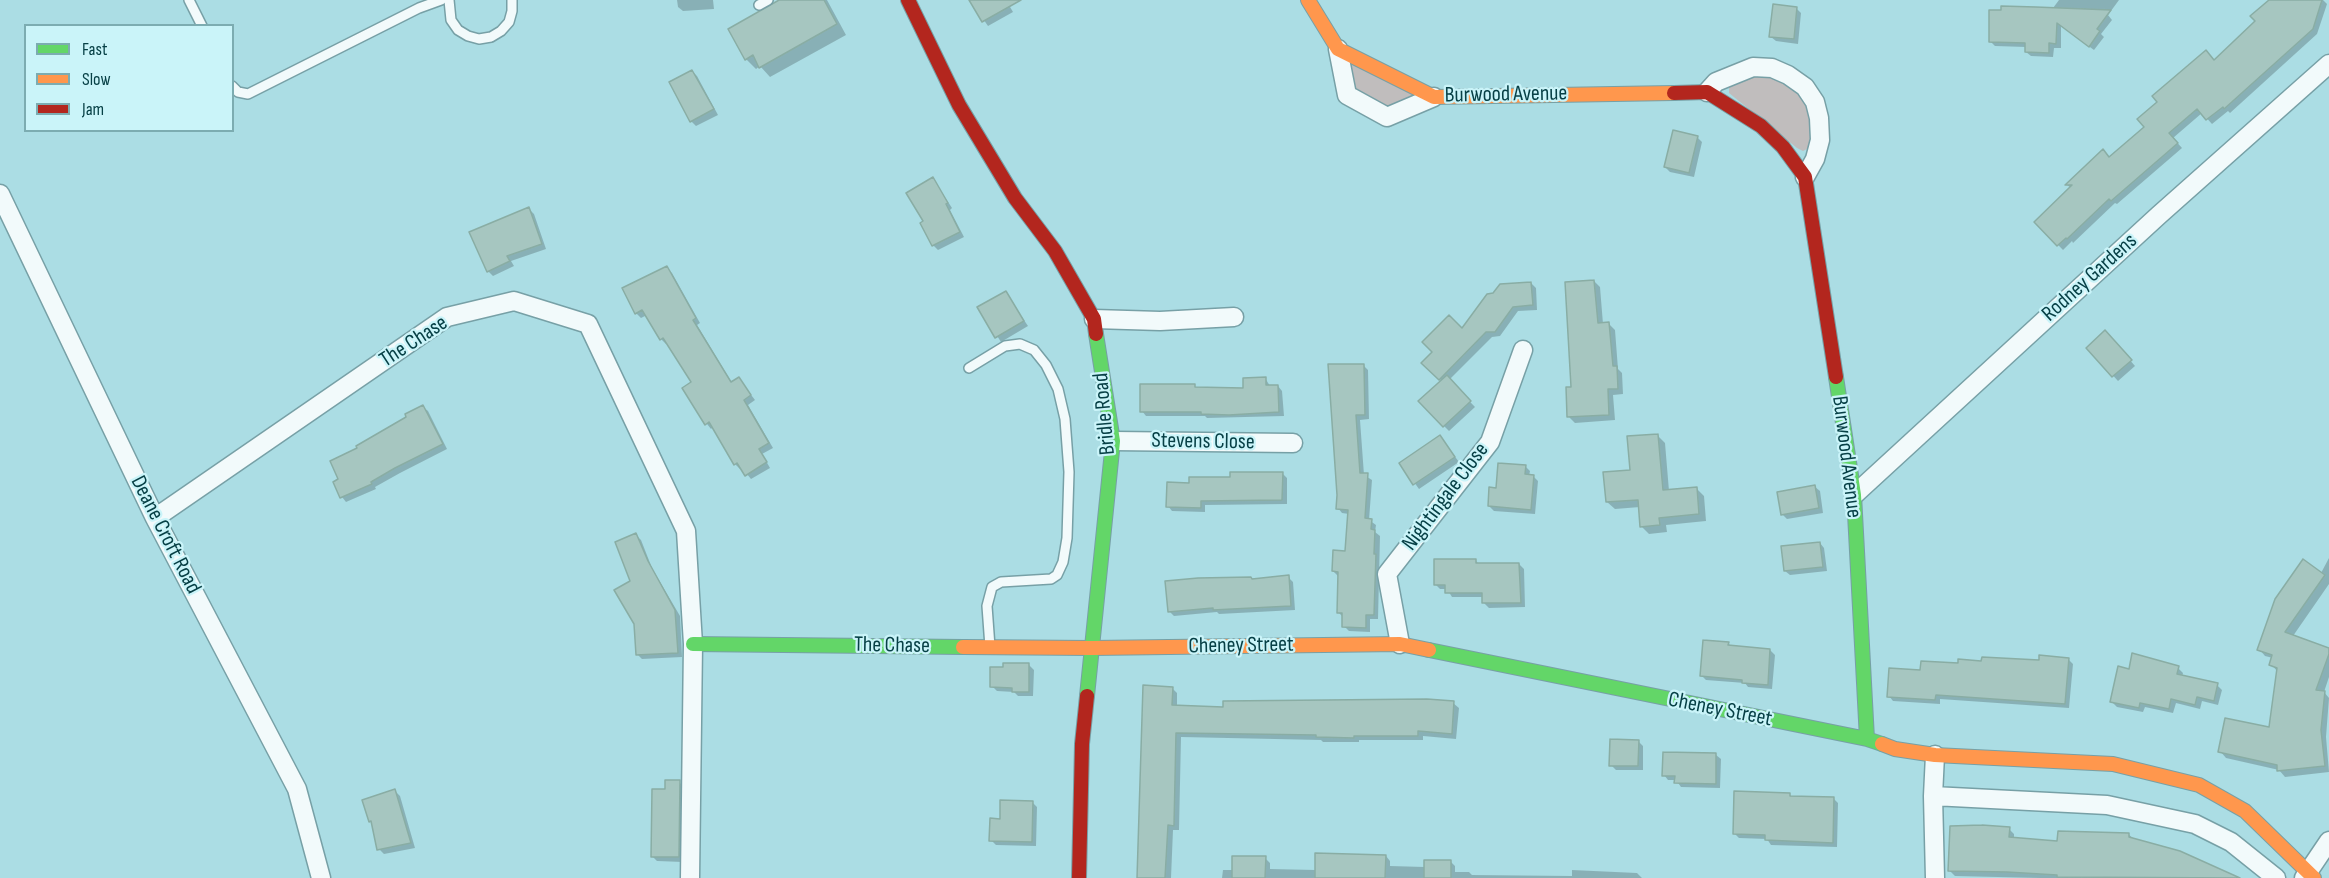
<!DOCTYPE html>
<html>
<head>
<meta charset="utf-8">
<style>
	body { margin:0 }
	#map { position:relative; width:2329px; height:878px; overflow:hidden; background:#abdde4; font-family:"Sofia Sans Condensed",sans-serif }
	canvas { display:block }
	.legend { position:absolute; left:24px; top:24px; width:210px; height:108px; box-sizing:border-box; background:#caf4f9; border:2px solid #7cacb1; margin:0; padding:8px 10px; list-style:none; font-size:18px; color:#074046 }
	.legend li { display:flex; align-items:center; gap:12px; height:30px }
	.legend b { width:30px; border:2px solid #7cacb1 }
</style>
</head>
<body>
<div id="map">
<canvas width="2329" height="878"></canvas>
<ul class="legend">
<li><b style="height:8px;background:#63d668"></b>Fast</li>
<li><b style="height:8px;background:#ff974d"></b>Slow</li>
<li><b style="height:8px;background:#b3261e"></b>Jam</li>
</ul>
</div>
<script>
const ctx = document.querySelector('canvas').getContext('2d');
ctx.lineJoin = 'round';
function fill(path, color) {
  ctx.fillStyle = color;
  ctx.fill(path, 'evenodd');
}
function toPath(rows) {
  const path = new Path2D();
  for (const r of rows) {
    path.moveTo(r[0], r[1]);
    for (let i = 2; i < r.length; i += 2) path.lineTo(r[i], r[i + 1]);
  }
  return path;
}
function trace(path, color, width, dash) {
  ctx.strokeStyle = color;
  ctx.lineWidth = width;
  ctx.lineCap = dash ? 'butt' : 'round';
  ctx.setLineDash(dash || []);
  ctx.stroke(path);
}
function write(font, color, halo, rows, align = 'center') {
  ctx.font = font + ' "Sofia Sans Condensed",sans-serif';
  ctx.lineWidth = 4.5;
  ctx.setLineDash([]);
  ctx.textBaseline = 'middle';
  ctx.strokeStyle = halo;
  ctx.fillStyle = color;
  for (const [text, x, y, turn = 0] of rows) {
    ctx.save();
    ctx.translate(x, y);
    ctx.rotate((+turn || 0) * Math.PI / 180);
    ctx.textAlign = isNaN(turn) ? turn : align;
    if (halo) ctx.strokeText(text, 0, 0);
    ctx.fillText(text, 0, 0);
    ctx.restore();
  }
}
fill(toPath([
	[1349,61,1415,96,1387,107,1354,89],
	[1763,75,1783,80,1800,92,1810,108,1814,127,1809,148,1803,151,1797,148,1729,93,1729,87,1733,82,1746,76]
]), '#c0bdbd');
fill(toPath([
	[677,0,713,0,714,9,683,11,678,7],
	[782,0,827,0,846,35,770,77,760,66,756,69,746,59],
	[970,0,1006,0,1013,12,988,26],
	[2059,0,2119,0,2108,15,2112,20,2101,34,2104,37,2094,50,2061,26,2061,48,2054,48,2053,57,2031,56,2026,52,2026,47,1995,46,1990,41,2050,12],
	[2282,0,2323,0,2327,4,2317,34,2230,113,2228,111,2212,124,2202,113,2173,138,2182,148,2117,204,2115,203,2073,243,2072,241,2063,250,2036,222,2071,188,2067,185,2110,159],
	[1796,8,1801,13,1798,44,1776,41,1771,37],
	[692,71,697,76,718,115,696,126,691,121,671,83],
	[1697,137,1702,142,1694,177,1670,172,1665,167],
	[933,179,952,208,950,210,964,237,938,250,933,245,925,222],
	[529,209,534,214,546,249,511,261,514,266,493,276,488,271],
	[667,268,672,273,700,323,697,325,732,383,739,379,755,400,748,405,773,448,762,454,770,468,751,479,742,468,740,469,735,464,713,427,711,429,707,424,693,382,668,343,666,344,661,339,647,315,641,318,636,313],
	[1594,281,1600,287,1603,324,1609,324,1615,330,1618,369,1622,373,1623,394,1613,395,1615,420,1575,423,1569,417,1572,388],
	[1531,283,1536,288,1537,310,1518,311,1500,336,1492,337,1449,380,1475,407,1449,431,1420,402,1442,381,1424,363,1462,331],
	[1005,292,1028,326,1001,342,979,308],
	[2110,337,2135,366,2118,381,2088,348],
	[1363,365,1368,370,1369,419,1360,420,1364,475,1372,480,1369,520,1376,525,1375,532,1380,536,1378,619,1370,619,1370,632,1349,631,1344,626,1344,618,1339,613,1338,576,1333,571,1346,553,1349,514,1342,513,1338,508],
	[1265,378,1270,386,1278,386,1282,391,1284,416,1207,418,1205,416,1146,416,1142,411,1194,386,1197,389,1245,390],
	[423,407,428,411,447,449,400,473,375,487,376,489,346,502,342,497,340,480,360,449],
	[1657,435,1665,443,1669,491,1697,489,1704,496,1706,521,1666,525,1667,532,1649,534,1641,526,1640,507,1615,509,1607,502],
	[1440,437,1459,462,1419,489,1401,464],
	[1525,466,1530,471,1529,476,1533,476,1538,481,1535,514,1494,511,1489,506,1498,489],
	[1282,473,1287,478,1287,504,1205,505,1205,512,1172,511,1168,506,1190,484],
	[1815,487,1820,491,1823,513,1787,519,1782,514],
	[636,535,641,540,652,568,680,616,682,657,642,659,637,654,632,581],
	[1820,543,1824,548,1827,571,1790,575,1785,571],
	[2329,558,2329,584,2293,636,2329,649,2329,677,2324,692,2329,698,2326,737,2329,772,2285,777,2279,770,2226,758,2220,751,2270,729,2277,671,2271,664,2273,658,2265,656,2259,649,2321,573],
	[1476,561,1479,564,1519,564,1524,569,1525,607,1489,608,1484,603,1484,597,1452,597,1447,589,1440,589,1436,585],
	[1288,577,1293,582,1295,610,1219,614,1217,612,1174,616,1169,611,1253,580],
	[1728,643,1732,647,1770,650,1775,655,1772,689,1748,687,1745,683,1706,680,1701,675],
	[2068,659,2073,664,2069,708,1940,699,1940,704,1893,701,1889,696,1921,671,1983,662,2040,662],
	[1029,665,1034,670,1033,696,1018,696,1014,692,997,691,992,686],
	[2178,668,2183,673,2182,677,2217,685,2222,690,2218,705,2202,701,2200,709,2176,703,2173,713,2145,707,2143,712,2117,707,2112,702],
	[1172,688,1177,693,1177,707,1224,708,1453,703,1459,708,1456,739,1423,736,1423,740,1359,740,1359,742,1323,742,1321,740,1181,737,1179,830,1173,830,1171,878,1139,878],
	[1638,741,1643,746,1643,770,1616,770,1611,765],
	[1716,755,1721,759,1720,788,1681,787,1676,780,1668,780,1664,775],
	[679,782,684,787,683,862,657,861,652,856,666,791],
	[395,791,400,796,415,848,384,854,379,849,374,825,370,821],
	[1789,794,1793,798,1833,798,1838,803,1837,847,1771,845,1767,839,1739,838,1734,833],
	[1032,802,1037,807,1036,846,996,845,991,840],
	[2009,829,2014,834,2014,839,2059,842,2128,834,2134,839,2179,852,2237,878,2040,878,1955,876,1950,871],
	[1386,856,1390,861,1390,866,1425,867,1450,861,1455,866,1455,872,1469,872,1472,875,1572,876,1572,870,1637,873,1642,878,1222,878,1223,870,1233,870,1265,858,1270,863,1270,869,1316,870]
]), '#0003');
const building = toPath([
	[779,0,824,0,837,24,759,68,753,55,745,60,728,29,779,0],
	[969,0,1021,0,982,22,969,0],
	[2269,0,2322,0,2313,29,2224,109,2223,107,2206,120,2197,109,2169,133,2178,143,2111,201,2109,199,2067,239,2066,238,2057,246,2034,222,2072,185,2065,185,2103,149,2109,157,2144,127,2137,119,2157,102,2152,96,2206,50,2214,60,2255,21,2250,16,2269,0],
	[1773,4,1797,7,1794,39,1769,37,1773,4],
	[2001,6,2036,7,2111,10,2097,29,2100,31,2089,47,2057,23,2056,44,2049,43,2049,53,2025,52,2025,43,1989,42,1989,10,2001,10,2001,6],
	[692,70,714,109,690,122,669,82,692,70],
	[1673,130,1698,136,1689,173,1664,167,1673,130],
	[933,177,948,203,946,204,960,232,932,246,920,223,923,221,906,193,933,177],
	[529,207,542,244,507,256,510,261,487,272,469,232,529,207],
	[667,266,696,318,693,320,731,382,739,377,751,395,744,400,769,443,759,449,767,462,745,476,737,463,734,465,709,422,705,425,682,388,691,382,663,338,660,340,642,310,635,314,622,288,667,266],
	[1594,280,1598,323,1609,322,1613,366,1617,366,1618,389,1608,389,1609,415,1567,417,1566,387,1571,387,1565,282,1594,280],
	[1531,282,1533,305,1513,307,1495,332,1486,332,1439,380,1421,363,1432,352,1422,342,1449,315,1462,328,1487,294,1493,293,1500,284,1531,282],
	[1006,291,1024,321,995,338,977,307,1006,291],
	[2105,330,2132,360,2112,377,2086,348,2105,330],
	[1328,364,1364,364,1365,415,1356,415,1360,473,1368,473,1365,518,1372,519,1371,529,1375,530,1374,554,1376,554,1374,615,1366,615,1366,628,1342,627,1342,613,1337,613,1338,572,1332,571,1333,550,1345,551,1348,510,1336,509,1337,495,1328,364],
	[1447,375,1471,401,1443,427,1418,401,1447,375],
	[1266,377,1266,385,1278,385,1279,412,1229,415,1201,414,1201,412,1140,412,1140,384,1195,384,1195,387,1243,388,1243,378,1266,377],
	[423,405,443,444,395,468,371,482,372,484,340,498,333,482,338,479,330,461,357,448,356,446,406,417,405,414,423,405],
	[1658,434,1663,490,1697,487,1699,514,1659,518,1660,525,1640,527,1638,500,1606,502,1603,472,1630,470,1627,436,1658,434],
	[1440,435,1455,457,1413,485,1399,463,1440,435],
	[1498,463,1526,465,1525,474,1534,475,1531,510,1488,506,1489,487,1496,488,1498,463],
	[1230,472,1283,472,1282,500,1201,501,1201,508,1166,507,1167,482,1189,483,1189,477,1230,477,1230,472],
	[1815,485,1819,508,1781,515,1777,492,1815,485],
	[636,533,648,561,675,610,678,653,636,655,634,624,614,590,630,581,615,542,636,533],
	[1820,542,1823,567,1784,571,1781,546,1820,542],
	[1434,559,1476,559,1476,563,1519,563,1521,603,1482,603,1482,593,1445,593,1445,585,1434,585,1434,559],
	[2303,559,2325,575,2285,632,2329,648,2329,654,2316,690,2325,691,2321,730,2325,766,2277,771,2277,765,2218,752,2225,718,2269,727,2277,668,2269,665,2272,655,2257,650,2275,599,2303,559],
	[1289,575,1291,606,1213,610,1213,608,1168,612,1165,581,1198,578,1251,577,1252,579,1289,575],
	[1703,640,1729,642,1728,645,1770,649,1768,685,1742,683,1742,680,1700,676,1703,640],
	[2132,653,2179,666,2177,674,2218,683,2214,701,2197,697,2195,705,2171,699,2169,709,2140,703,2139,708,2110,702,2118,666,2129,669,2132,653],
	[2039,655,2069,658,2065,704,1936,695,1935,700,1887,697,1889,668,1920,670,1921,661,1958,663,1958,659,1981,661,1982,657,2039,660,2039,655],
	[1003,663,1029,663,1029,692,1012,692,1012,688,990,687,990,667,1003,667,1003,663],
	[1143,685,1173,687,1172,705,1223,707,1223,701,1427,699,1454,701,1452,734,1418,731,1418,736,1354,736,1354,738,1316,737,1316,735,1176,733,1174,826,1168,825,1165,878,1137,878,1143,685],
	[1610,739,1639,740,1638,766,1609,766,1610,739],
	[1663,752,1716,753,1716,784,1674,783,1675,776,1662,776,1663,752],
	[665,780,680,780,679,857,651,857,652,789,665,789,665,780],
	[395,789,411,843,377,850,371,821,369,822,362,800,395,789],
	[1734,791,1790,793,1790,796,1834,797,1833,843,1765,840,1765,835,1733,834,1734,791],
	[1000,800,1033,801,1032,842,989,841,990,818,1000,819,1000,800],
	[1982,825,2010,827,2009,837,2057,841,2058,831,2129,833,2129,837,2180,851,2240,878,2057,877,2057,875,2007,872,1948,871,1950,826,1982,825],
	[1315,853,1386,855,1385,878,1315,878,1315,853],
	[1232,856,1266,856,1265,878,1232,878,1232,856],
	[1424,860,1451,860,1451,878,1424,878,1424,860]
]);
fill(building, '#a6c6c0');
trace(building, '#89ada4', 1.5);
const lane = toPath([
	[189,0,202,26],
	[449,0,451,20,458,30,468,36,479,39,491,37,501,31,509,22,512,11,512,0],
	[759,5,768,0],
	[232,86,238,92,248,94,419,8,441,0],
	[969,368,1005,346,1020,344,1034,350,1046,365,1058,389,1065,419,1069,472,1067,538,1063,562,1057,575,1051,579,1001,582,992,587,987,606,990,647]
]);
const street = toPath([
	[1338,49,1347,95,1387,117,1434,97],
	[1707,92,1716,82,1753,67,1772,68,1788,75,1805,87,1815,102,1819,118,1820,140,1815,159,1805,177],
	[0,194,155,518,297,789,321,878],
	[1094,319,1160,321,1234,317],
	[1113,441,1293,443],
	[1854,495,2159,215,2329,64],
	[155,518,447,317,514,301,588,324,686,531,693,644,690,878],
	[1400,644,1387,574,1490,442,1523,350],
	[1933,796,2107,805,2195,824,2231,842,2276,878],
	[1935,878,1933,796,1935,755],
	[2304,878,2329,841]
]);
const fast = toPath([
	[1836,377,1854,495,1867,739],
	[693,644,963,647],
	[1429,650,1867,739,1882,744],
	[1087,696,1113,441,1096,334]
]);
const slow = toPath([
	[1308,0,1338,49,1434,97,1674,93],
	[963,647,1092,648,1400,644,1429,650],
	[1882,744,1895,749,1935,755,2113,764,2199,785,2245,811,2314,878]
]);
const jam = toPath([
	[908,0,959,105,1015,198,1055,251,1094,319,1096,334],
	[1674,93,1707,92,1761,126,1783,147,1805,177,1836,377],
	[1079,878,1082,744,1087,696]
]);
trace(lane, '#77a0a6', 12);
trace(street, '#77a0a6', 21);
trace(fast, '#77a0a6', 16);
trace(slow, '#77a0a6', 16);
trace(jam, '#77a0a6', 16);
trace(lane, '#f2fafb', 9);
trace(street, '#f2fafb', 18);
trace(fast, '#63d668', 14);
trace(slow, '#ff974d', 14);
trace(jam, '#b3261e', 14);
write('22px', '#074046', '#caf4f9', [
	["Burwood Avenue",1506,95,-1],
	["Rodney Gardens",2090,278,-42],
	["The Chase",414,342,-33],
	["Bridle Road",1105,414,-95],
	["Stevens Close",1203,442,1],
	["Burwood Avenue",1846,457,83],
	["Nightingale Close",1446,497,-53],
	["Deane Croft Road",165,535,63],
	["The Chase",892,646,1],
	["Cheney Street",1241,646,-1],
	["Cheney Street",1720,710,11]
]);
</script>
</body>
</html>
